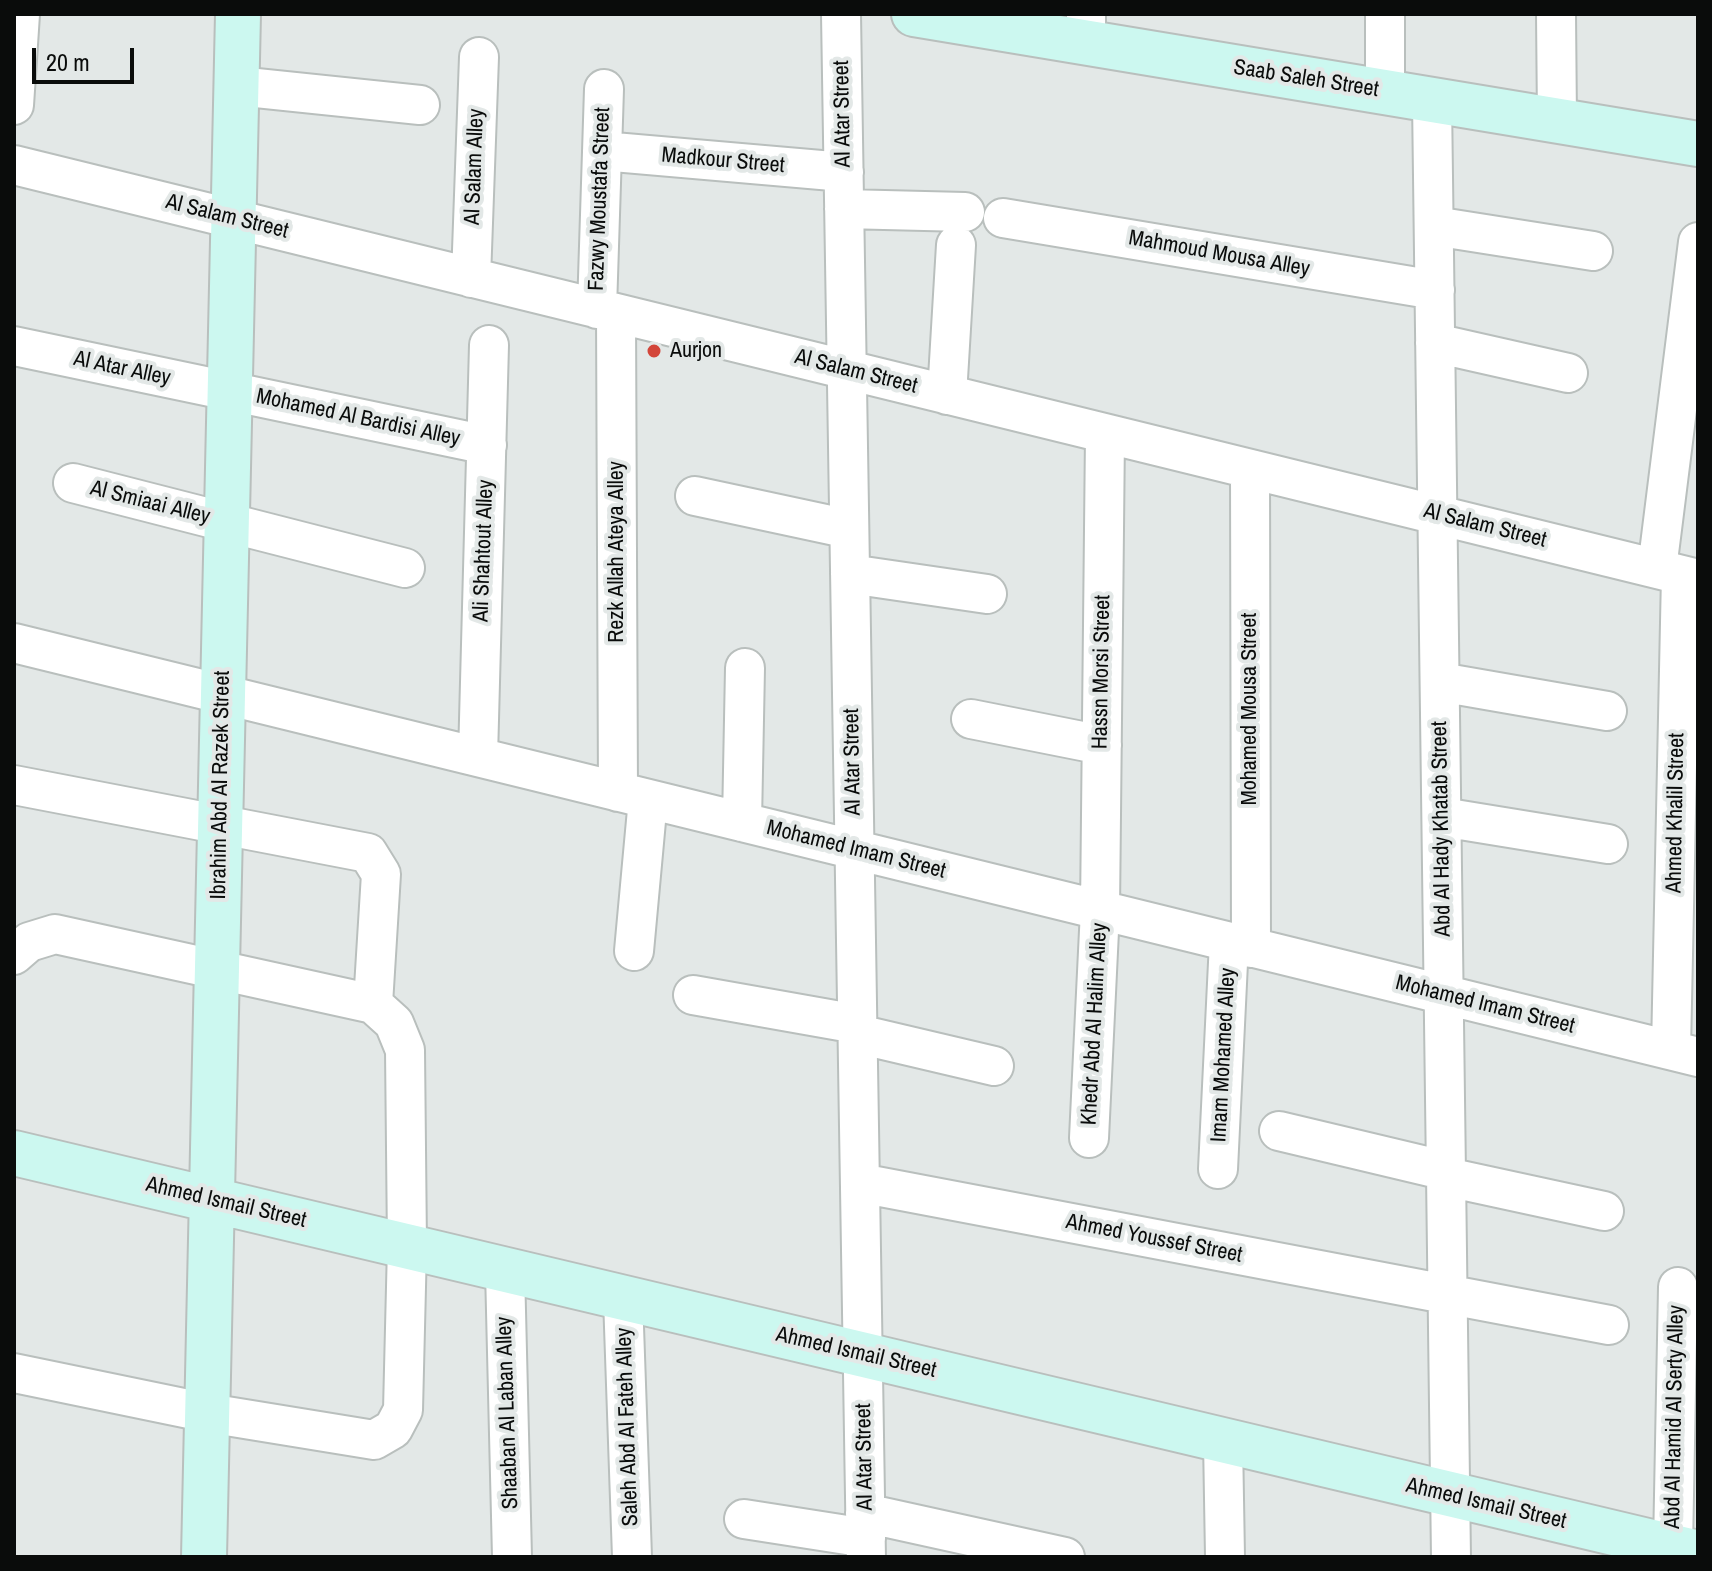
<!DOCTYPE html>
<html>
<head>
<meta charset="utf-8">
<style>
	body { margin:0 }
	#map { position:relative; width:1712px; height:1571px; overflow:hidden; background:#e3e8e7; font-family:"Archivo Narrow",sans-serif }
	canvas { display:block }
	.frame { position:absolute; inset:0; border:16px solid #0a0c0b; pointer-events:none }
	.scale { position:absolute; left:32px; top:48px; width:102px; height:36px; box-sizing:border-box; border:4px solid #0a0c0b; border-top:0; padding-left:10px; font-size:24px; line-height:28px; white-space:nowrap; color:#0a0c0b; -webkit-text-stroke:6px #e3e8e7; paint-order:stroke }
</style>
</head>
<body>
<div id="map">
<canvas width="1712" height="1571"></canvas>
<div class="frame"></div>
<div class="scale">20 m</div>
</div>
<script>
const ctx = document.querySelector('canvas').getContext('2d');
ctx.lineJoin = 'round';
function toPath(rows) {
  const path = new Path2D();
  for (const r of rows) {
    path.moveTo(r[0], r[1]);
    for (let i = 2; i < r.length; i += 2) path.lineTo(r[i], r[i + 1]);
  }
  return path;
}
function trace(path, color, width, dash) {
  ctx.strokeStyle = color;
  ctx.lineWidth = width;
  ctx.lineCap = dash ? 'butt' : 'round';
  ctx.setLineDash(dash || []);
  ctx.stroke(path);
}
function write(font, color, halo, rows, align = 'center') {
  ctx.font = font + ' "Archivo Narrow",sans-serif';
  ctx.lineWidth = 8;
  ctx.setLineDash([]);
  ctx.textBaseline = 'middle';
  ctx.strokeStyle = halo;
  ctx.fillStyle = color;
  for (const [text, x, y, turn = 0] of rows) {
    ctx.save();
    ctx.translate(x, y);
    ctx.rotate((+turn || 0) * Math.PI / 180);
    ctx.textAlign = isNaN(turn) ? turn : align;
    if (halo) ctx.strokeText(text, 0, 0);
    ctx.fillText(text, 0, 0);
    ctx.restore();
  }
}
const street = toPath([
	[841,14,866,1557],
	[1086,14,1086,42],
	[1385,14,1385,92],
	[1556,14,1557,120],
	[237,86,420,105],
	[1432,100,1451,1557],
	[14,105,20,14],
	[602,151,844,172],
	[14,165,1698,579],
	[844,209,965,212],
	[1003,218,1435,290],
	[1434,226,1593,251],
	[471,278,479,57],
	[597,309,604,89],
	[616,313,618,792],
	[1435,343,1568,373],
	[14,346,487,445],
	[947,395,956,245],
	[1250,470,1251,948],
	[73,483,405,568],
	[695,496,849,529],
	[1657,569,1698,242],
	[850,574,987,594],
	[14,643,1698,1057],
	[1440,682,1607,711],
	[971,719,1102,745],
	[478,757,489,345],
	[14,785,368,853,381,874,373,1004],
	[1442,817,1608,844],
	[742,822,745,668],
	[634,951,648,799],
	[14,955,29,942,55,934,373,1004,394,1023,405,1050,407,1246,403,1410,393,1429,374,1440,208,1413,14,1373],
	[693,995,857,1024],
	[858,1034,994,1066],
	[1671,1050,1681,575],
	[1279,1131,1447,1171],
	[1089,1138,1100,910,1105,434],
	[1218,1169,1229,942],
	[1447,1177,1604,1211],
	[860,1183,1609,1325],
	[505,1270,512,1557],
	[623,1298,632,1557],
	[1223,1440,1225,1557],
	[865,1513,1065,1557],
	[744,1519,866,1538],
	[1673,1547,1678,1287]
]);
const secondary = toPath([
	[914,14,1698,144],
	[14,1153,1698,1553],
	[204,1557,238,14]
]);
trace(street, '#b9bfbd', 42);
trace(secondary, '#b9bfbd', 48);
trace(street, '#fff', 38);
trace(secondary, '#ccf8f0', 44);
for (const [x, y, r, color] of [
	[654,351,8,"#d3463a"]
]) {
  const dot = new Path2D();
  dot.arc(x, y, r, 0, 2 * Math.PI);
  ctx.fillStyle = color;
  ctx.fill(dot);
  trace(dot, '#e3e8e7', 3);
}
write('22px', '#0a0c0b', '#e3e8e7', [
	["Saab Saleh Street",1306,79,9],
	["Al Atar Street",843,114,-91],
	["Madkour Street",723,161,5],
	["Al Salam Alley",475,167,-88],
	["Fazwy Moustafa Street",600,199,-88],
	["Al Salam Street",227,217,14],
	["Mahmoud Mousa Alley",1219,254,10],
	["Al Atar Alley",122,369,12],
	["Al Salam Street",856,372,14],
	["Mohamed Al Bardisi Alley",358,418,12],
	["Al Smiaai Alley",150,503,14],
	["Al Salam Street",1485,526,14],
	["Ali Shahtout Alley",484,551,-88],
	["Rezk Allah Ateya Alley",617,552,-90],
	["Hassn Morsi Street",1102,672,-89],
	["Mohamed Mousa Street",1250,709,-90],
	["Al Atar Street",853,762,-91],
	["Ibrahim Abd Al Razek Street",221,785,-89],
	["Ahmed Khalil Street",1676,813,-89],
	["Abd Al Hady Khatab Street",1442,829,-91],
	["Mohamed Imam Street",856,850,14],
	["Mohamed Imam Street",1485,1005,14],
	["Khedr Abd Al Halim Alley",1095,1024,-87],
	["Imam Mohamed Alley",1224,1055,-87],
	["Ahmed Ismail Street",226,1203,13],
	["Ahmed Youssef Street",1154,1239,11],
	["Ahmed Ismail Street",856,1353,13],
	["Shaaban Al Laban Alley",508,1413,-92],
	["Abd Al Hamid Al Serty Alley",1675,1417,-89],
	["Saleh Abd Al Fateh Alley",628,1427,-92],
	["Al Atar Street",865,1457,-91],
	["Ahmed Ismail Street",1486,1504,13]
]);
write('22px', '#0a0c0b', '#e3e8e7', [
	["Aurjon",670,351]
], 'left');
</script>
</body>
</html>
